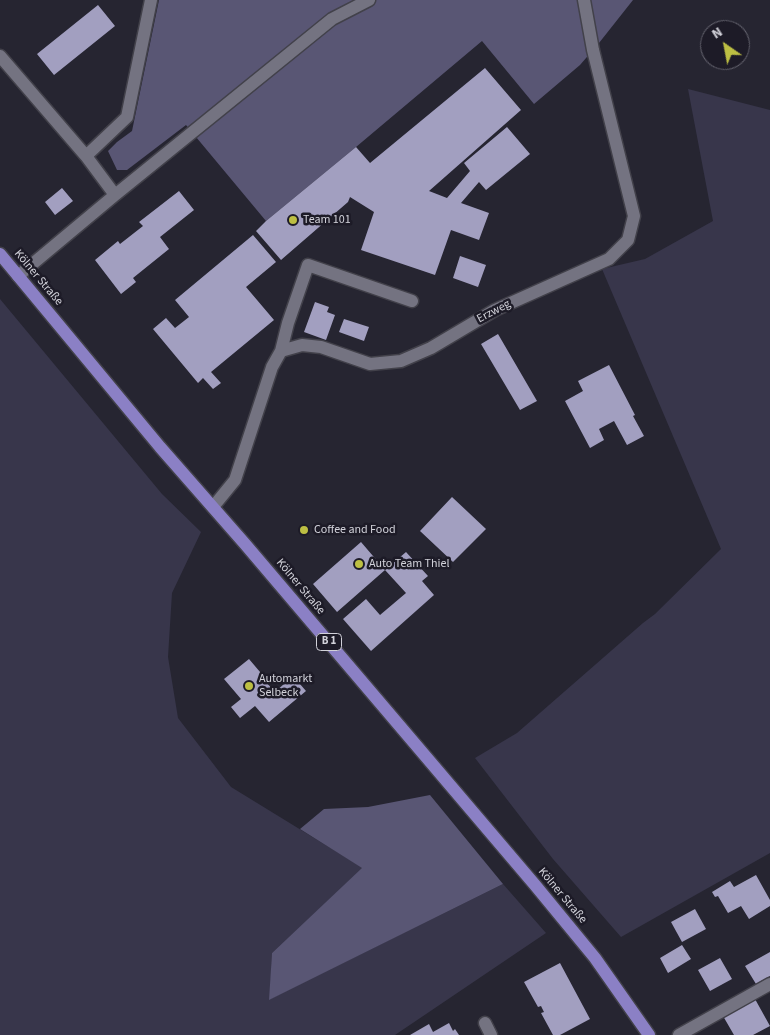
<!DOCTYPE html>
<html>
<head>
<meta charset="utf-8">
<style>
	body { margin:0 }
	#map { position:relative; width:770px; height:1035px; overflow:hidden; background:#262531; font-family:"Source Sans 3",sans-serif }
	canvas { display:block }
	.north { position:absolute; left:700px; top:20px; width:50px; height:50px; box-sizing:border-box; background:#1d1b27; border:1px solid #65646f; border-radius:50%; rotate:327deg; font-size:14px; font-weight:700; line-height:20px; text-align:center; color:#d2d2da }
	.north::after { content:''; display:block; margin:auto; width:18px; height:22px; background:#bdbf43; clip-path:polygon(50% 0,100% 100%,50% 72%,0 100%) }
</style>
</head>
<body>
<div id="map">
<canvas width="770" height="1035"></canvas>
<div class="north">N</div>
</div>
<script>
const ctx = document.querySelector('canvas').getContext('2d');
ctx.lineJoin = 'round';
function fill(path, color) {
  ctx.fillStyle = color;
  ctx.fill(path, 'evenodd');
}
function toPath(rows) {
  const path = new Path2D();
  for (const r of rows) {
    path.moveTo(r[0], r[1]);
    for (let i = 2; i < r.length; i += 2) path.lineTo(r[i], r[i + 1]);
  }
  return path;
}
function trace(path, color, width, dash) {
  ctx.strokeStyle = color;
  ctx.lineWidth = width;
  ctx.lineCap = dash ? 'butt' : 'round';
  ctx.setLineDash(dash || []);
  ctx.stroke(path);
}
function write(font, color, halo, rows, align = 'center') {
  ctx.font = font + ' "Source Sans 3",sans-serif';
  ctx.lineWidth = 5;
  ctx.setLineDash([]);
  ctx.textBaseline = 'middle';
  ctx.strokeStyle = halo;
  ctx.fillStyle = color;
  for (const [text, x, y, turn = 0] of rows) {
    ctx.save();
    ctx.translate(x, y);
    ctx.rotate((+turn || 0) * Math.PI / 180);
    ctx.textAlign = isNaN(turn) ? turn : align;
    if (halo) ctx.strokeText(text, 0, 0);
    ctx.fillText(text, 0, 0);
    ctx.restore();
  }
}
fill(toPath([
	[688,89,770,110,770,853,621,937,553,859,475,758,517,733,643,623,655,614,721,549,602,269,645,259,713,221],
	[0,299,162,494,201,532,172,593,168,657,178,718,231,787,363,868,272,953,270,999,503,884,546,933,395,1035,0,1035]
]), '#38364b');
fill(toPath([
	[159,0,633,0,599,43,580,65,534,104,482,41,356,147,266,221,186,125,127,170,117,170,108,151,117,142,132,131],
	[430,795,503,884,269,1000,272,953,362,868,300,829,324,809,368,807]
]), '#595674');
fill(toPath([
	[98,5,115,26,54,75,37,54],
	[485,68,521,110,429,191,447,198,470,171,464,163,507,127,530,154,486,190,479,182,461,203,489,213,479,240,451,230,435,275,361,250,374,212,350,197,348,202,281,260,256,231,266,221,356,147,370,163],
	[62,188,73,201,55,215,45,202],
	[179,191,194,210,160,237,169,249,133,278,136,282,121,294,95,260,118,241,120,244,143,226,139,222],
	[253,235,276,262,246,287,274,320,211,372,221,383,213,389,203,378,198,383,153,329,166,318,175,328,189,317,175,300],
	[460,256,486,265,478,287,453,278],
	[315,302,329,307,327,312,335,315,326,340,304,332],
	[344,319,369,327,364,341,339,332],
	[498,334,537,401,520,410,481,344],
	[609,365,635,415,633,416,644,436,627,445,614,421,599,429,604,440,590,448,565,401,583,391,578,381],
	[452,497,486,529,453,562,420,531],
	[361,542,385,570,337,612,313,584],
	[406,552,428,576,422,581,434,595,371,651,343,619,366,599,380,615,406,593,385,570],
	[249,659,266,679,265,681,275,692,293,676,306,691,269,722,255,706,240,718,231,707,241,699,224,679],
	[756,875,770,900,770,906,749,919,741,906,728,913,718,896,715,897,712,892,730,881,734,887],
	[695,909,706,929,682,942,671,922],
	[682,945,691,959,668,973,660,958],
	[770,952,770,976,756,984,745,966],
	[720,958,732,979,710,991,698,970],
	[560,963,590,1019,560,1035,553,1035,541,1013,544,1012,541,1006,538,1007,524,982],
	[755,999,770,1026,753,1035,734,1035,723,1016],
	[449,1023,453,1031,455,1029,459,1035,410,1035,429,1024,433,1032]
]), '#a29fc0');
const minor = toPath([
	[0,56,86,156,115,195],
	[86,156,127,117,151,0],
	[18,276,115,195,332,19,369,0],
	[281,351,302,345,321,347,370,364,401,361,431,348,495,310,609,259,628,240,634,216,593,50,584,0],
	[213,507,235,480,272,367,281,351,288,323,308,265,412,301],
	[485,1023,491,1035],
	[679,1035,770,984]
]);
const major = toPath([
	[0,254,160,447,245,544,535,885,595,958,649,1035]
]);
trace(minor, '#42414a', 15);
trace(major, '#42414a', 15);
trace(minor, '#747381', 12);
trace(major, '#8b80c5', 12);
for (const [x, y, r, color] of [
	[293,220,5,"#bdbf43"],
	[304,530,5,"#bdbf43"],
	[359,564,5,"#bdbf43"],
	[249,686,5,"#bdbf43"]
]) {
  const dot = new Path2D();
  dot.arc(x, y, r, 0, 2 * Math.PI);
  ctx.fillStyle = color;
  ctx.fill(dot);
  trace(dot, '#1d1b27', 2);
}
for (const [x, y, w] of [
	[329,642,25]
]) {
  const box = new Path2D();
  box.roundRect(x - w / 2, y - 8.5, w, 17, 4);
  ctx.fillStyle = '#1d1b27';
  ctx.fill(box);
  trace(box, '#d2d2da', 1);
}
write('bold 11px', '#d2d2da', null, [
	["B 1",329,642]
]);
write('12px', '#d2d2da', '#1d1b27', [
	["Team 101",303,220],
	["Coffee and Food",314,530],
	["Auto Team Thiel",369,564],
	["Automarkt",259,679],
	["Selbeck",259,693]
], 'left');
write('12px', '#d2d2da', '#1d1b27', [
	["Kölner Straße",38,278,50],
	["Erzweg",494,312,-28],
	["Kölner Straße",300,587,50],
	["Kölner Straße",562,896,50]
]);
</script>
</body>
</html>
